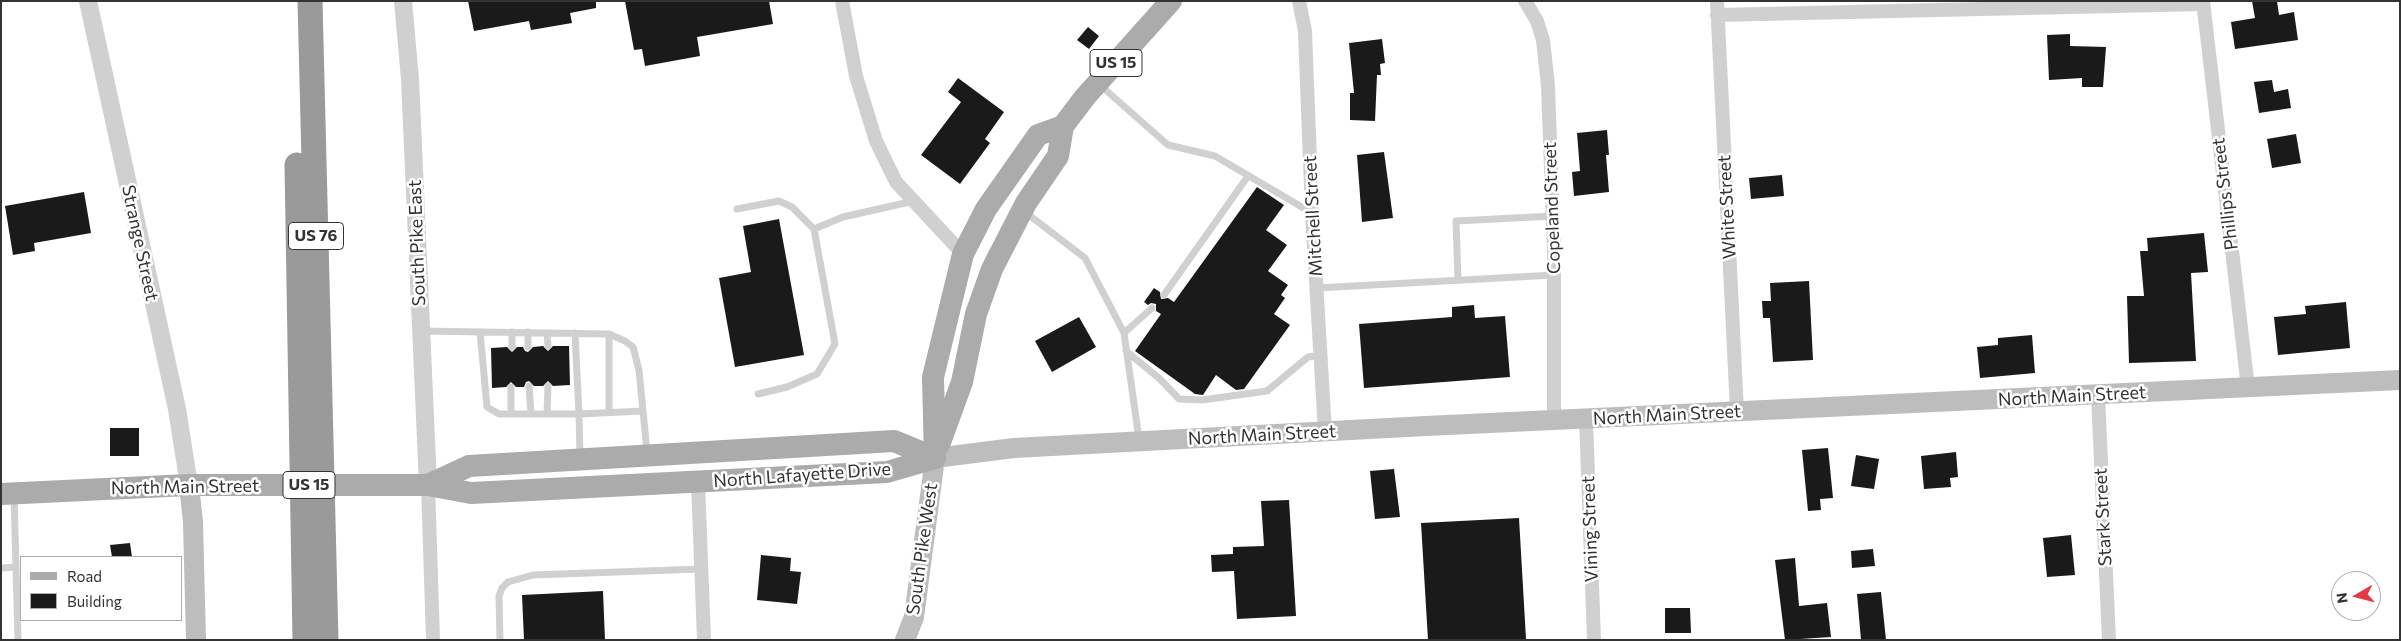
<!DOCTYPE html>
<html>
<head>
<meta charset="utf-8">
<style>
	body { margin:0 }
	#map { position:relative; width:2401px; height:641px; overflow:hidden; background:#fff; font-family:Commissioner,sans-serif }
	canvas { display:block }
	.frame { position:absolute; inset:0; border:2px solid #333; pointer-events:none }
	.legend { position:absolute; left:20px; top:556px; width:162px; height:65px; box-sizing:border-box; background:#fff; border:1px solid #adadad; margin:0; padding:6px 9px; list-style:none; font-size:15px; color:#333 }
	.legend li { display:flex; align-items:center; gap:10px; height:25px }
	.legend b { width:25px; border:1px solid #adadad }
	.north { position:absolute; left:2331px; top:571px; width:50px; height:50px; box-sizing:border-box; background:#fff; border:1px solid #adadad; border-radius:50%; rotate:262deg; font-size:14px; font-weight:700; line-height:20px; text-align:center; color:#333 }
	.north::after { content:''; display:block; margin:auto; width:18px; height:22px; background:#e63946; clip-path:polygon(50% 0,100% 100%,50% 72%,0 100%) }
</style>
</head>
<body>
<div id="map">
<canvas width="2401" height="641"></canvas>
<div class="frame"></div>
<ul class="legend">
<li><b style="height:6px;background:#ababab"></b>Road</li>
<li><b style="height:14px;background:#1a1a1a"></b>Building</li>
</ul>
<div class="north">N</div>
</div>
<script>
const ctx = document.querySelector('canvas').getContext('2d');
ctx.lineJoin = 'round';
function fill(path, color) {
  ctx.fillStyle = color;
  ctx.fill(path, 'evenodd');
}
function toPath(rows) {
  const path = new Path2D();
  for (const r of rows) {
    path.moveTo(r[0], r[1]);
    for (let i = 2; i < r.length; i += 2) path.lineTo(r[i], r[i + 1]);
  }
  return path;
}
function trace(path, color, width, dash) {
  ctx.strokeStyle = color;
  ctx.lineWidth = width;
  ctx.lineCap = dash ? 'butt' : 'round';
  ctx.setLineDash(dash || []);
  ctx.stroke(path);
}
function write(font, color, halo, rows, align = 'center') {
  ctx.font = font + ' Commissioner,sans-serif';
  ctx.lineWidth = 5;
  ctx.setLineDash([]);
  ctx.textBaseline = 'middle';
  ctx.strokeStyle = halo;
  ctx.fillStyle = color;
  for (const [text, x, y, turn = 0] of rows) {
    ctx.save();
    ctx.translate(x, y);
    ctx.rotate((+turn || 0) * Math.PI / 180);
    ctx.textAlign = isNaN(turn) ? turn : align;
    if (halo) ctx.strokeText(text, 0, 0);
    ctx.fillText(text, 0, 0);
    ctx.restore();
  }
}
fill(toPath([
	[468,1,596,1,596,8,570,13,572,23,531,30,529,21,474,31],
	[625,1,769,1,773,24,697,37,700,56,645,66,642,49,634,50],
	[2252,1,2277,1,2279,15,2294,12,2298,40,2235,49,2231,22,2255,18],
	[1088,27,1099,36,1089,49,1077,40],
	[2070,34,2070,46,2106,47,2103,87,2082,87,2082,78,2049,80,2047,35],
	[1382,39,1385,63,1380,64,1381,75,1377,75,1375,121,1350,120,1350,93,1354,93,1349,43],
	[958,78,1004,112,985,139,990,143,960,184,921,155,961,102,948,92],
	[2272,80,2274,92,2288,89,2291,108,2259,113,2254,82],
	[1607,130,1609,155,1606,155,1609,192,1574,196,1572,172,1580,171,1577,133],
	[2296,134,2301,163,2272,168,2267,139],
	[1384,152,1393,218,1362,222,1357,155],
	[1782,175,1784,196,1751,199,1749,178],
	[1257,187,1284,205,1266,230,1287,245,1268,271,1288,285,1281,295,1285,298,1274,314,1290,325,1244,389,1236,390,1216,375,1203,395,1195,394,1135,351,1161,314,1156,311,1156,304,1151,303,1148,305,1144,302,1154,288,1160,292,1161,299,1168,298,1174,302],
	[84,192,91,233,34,243,35,251,13,255,5,206],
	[779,219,804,355,735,367,719,278,751,272,743,226],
	[2204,233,2208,272,2191,273,2196,361,2129,363,2127,296,2144,296,2140,251,2148,251,2147,238],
	[1809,281,1813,360,1773,362,1770,318,1763,318,1762,301,1771,301,1770,283],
	[2346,302,2350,348,2278,355,2274,317,2306,314,2305,306],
	[1474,305,1475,318,1505,316,1510,377,1364,388,1359,324,1452,317,1452,307],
	[1079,317,1096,347,1052,372,1035,341],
	[2032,335,2035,373,1980,378,1977,347,1998,345,1998,338],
	[543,346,548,351,553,346,569,346,570,385,553,386,548,381,543,386,534,386,529,381,526,382,524,387,516,387,511,382,506,387,492,388,491,348,507,347,512,352,517,347,523,347,525,351,528,352,533,347],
	[110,428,139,428,139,456,110,456],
	[1828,448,1833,498,1820,499,1821,510,1808,511,1802,450],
	[1956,452,1958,477,1950,478,1951,487,1924,489,1921,456],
	[1856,455,1879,459,1874,489,1851,486],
	[1394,469,1400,517,1375,519,1370,471],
	[1289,500,1296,616,1237,619,1234,571,1212,572,1211,555,1233,554,1233,547,1264,546,1261,501],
	[1519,518,1526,639,1428,640,1421,523],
	[2071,535,2075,575,2047,577,2043,538],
	[130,543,132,557,112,557,110,545],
	[1873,549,1875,566,1852,568,1851,551],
	[761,555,791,558,790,571,801,572,797,604,757,600],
	[1795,558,1799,606,1827,603,1831,637,1785,640,1775,560],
	[603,591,605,640,524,640,522,595],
	[1881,592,1886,640,1861,640,1857,594],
	[1665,608,1690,608,1691,633,1665,633]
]), '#1a1a1a');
trace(toPath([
	[1100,85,1168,145,1215,156,1312,213],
	[737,209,779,201,792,207,814,229],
	[1025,212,1085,258,1110,306,1124,333,1139,439],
	[1458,280,1456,221,1553,216],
	[1317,288,1554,275],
	[1164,295,1248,176],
	[421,331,609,334,625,341,633,347,639,370,647,452],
	[480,332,487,407,499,414,579,414,575,333],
	[547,333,548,346],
	[1124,333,1152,308],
	[512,347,512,332],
	[528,347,528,332],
	[1126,351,1160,379,1179,399,1202,400,1267,391,1308,357,1321,355],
	[529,386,531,414],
	[758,394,787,387,817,374,835,344,814,229,843,217,914,201],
	[609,412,609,334],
	[511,414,511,387],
	[547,414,548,386],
	[580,457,579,414,643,411],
	[14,495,18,640],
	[1,568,16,567],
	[500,640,499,596,502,588,508,582,533,575,701,569]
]), '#d0d0d0', 7);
trace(toPath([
	[842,1,856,76,876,141,896,182,963,254],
	[1299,1,1305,31,1312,213,1325,432],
	[1525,1,1537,21,1543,40,1548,86,1554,251,1554,420],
	[1717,1,1737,412],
	[2203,1,2248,388],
	[1717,15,2203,4],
	[2098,395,2109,640],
	[1586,419,1594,640],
	[698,482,704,640],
	[428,485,433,640]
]), '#d0d0d0', 14);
trace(toPath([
	[88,1,177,409,189,485],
	[403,1,410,79,428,485]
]), '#d0d0d0', 18);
trace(toPath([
	[189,485,193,522,196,640],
	[905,640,914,617,935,458,1014,448,1426,426,2400,380]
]), '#bdbdbd', 20);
trace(toPath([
	[939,445,962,382,976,314,992,269,1026,203,1058,156,1063,126],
	[935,458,933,377,963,254,986,209,1038,135,1063,126,1085,97,1171,1],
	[428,485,469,466,894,441,935,458],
	[1,494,189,485,428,485,471,493,887,472,935,458]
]), '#ababab', 22);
trace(toPath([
	[310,1,326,640],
	[297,165,305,640]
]), '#9a9a9a', 25);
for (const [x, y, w] of [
	[1116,63,52],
	[316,236,55],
	[309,485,52]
]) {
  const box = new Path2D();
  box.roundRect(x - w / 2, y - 13.5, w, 27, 4);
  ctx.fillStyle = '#fff';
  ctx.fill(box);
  trace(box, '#333', 1);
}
write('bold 16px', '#333', null, [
	["US 15",1116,63],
	["US 76",316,236],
	["US 15",309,485]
]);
write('18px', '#333', '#fff', [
	["Phillips Street",2225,194,-97],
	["White Street",1727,207,-93],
	["Copeland Street",1552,208,-92],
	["Mitchell Street",1313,216,-93],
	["Strange Street",140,243,78],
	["South Pike East",417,243,-92],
	["North Main Street",2072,396,-3],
	["North Main Street",1667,415,-3],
	["North Main Street",1262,435,-3],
	["North Lafayette Drive",802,475,-4],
	["North Main Street",185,487,-1],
	["Stark Street",2103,517,-93],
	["Vining Street",1590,529,-92],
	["South Pike West",922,549,-82]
]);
</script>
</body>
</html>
